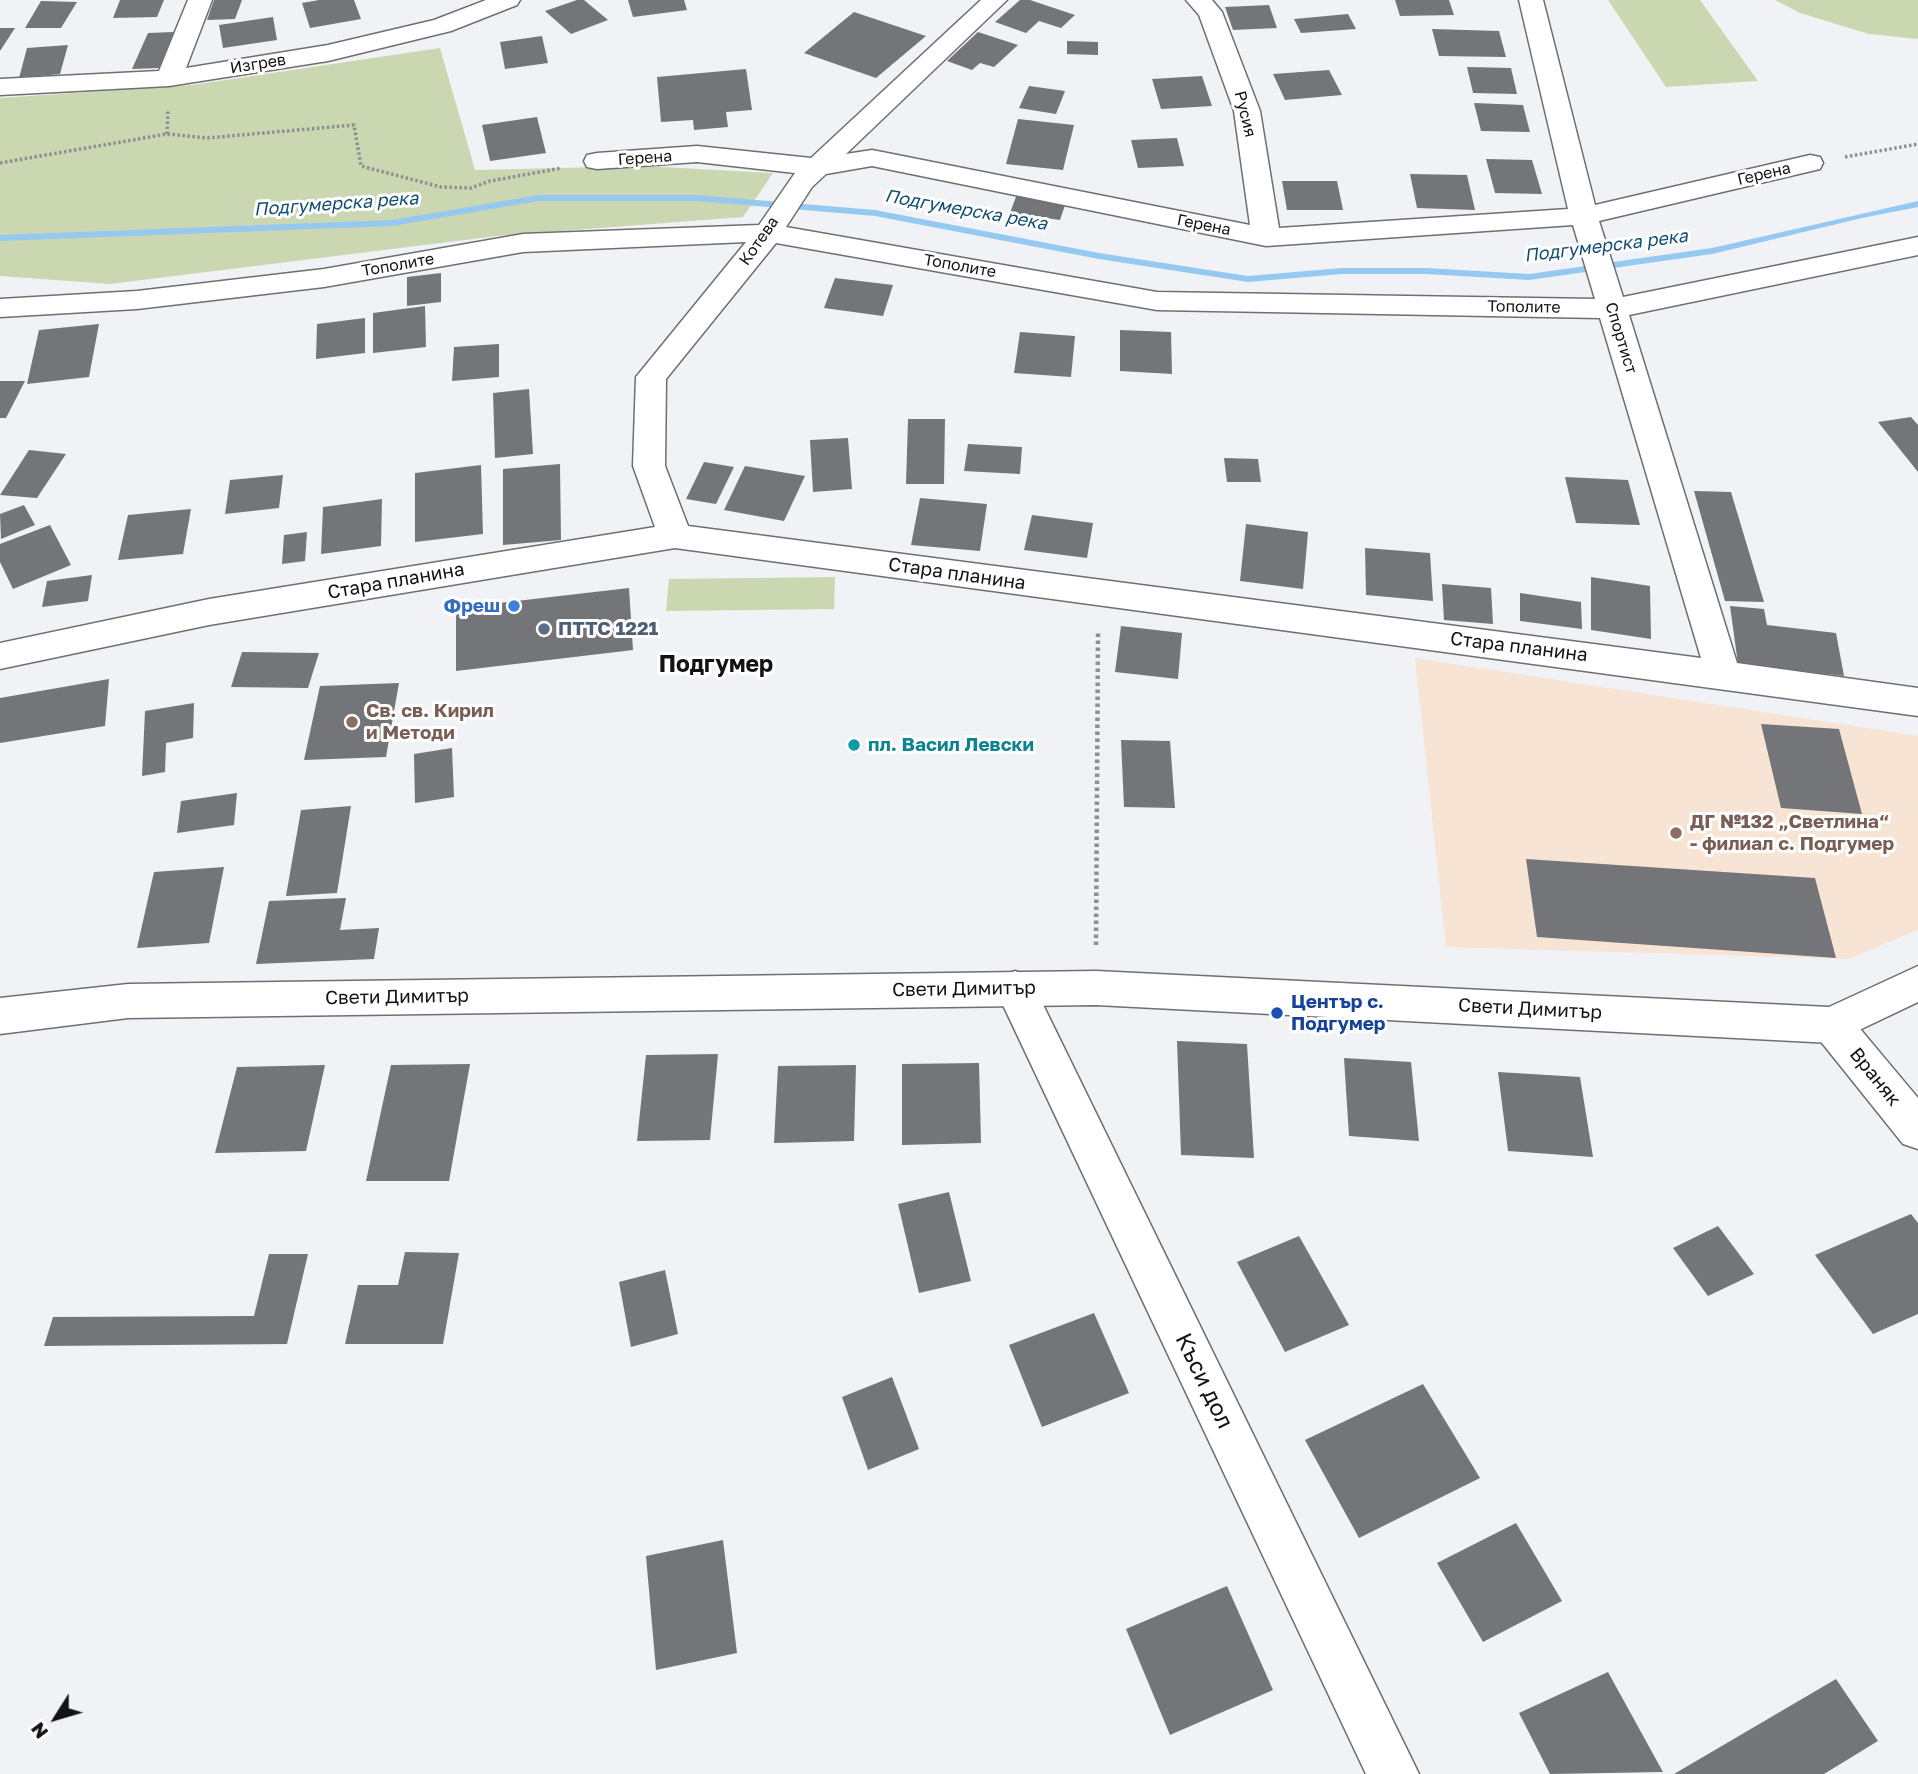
<!DOCTYPE html>
<html>
<head>
<meta charset="utf-8">
<style>
	body { margin:0 }
	#map { position:relative; width:1918px; height:1774px; overflow:hidden; background:#f1f2f6; font-family:"Golos Text",sans-serif }
	canvas { display:block }
	.north { position:absolute; left:21px; top:1683px; width:70px; height:70px; -webkit-text-stroke:5px #fff; paint-order:stroke; rotate:233deg; font-size:19px; font-weight:700; line-height:28px; text-align:center; color:#131315 }
	.north::after { content:''; display:block; margin:auto; width:24px; height:32px; background:#131315; clip-path:polygon(50% 0,100% 100%,50% 72%,0 100%) }
</style>
</head>
<body>
<div id="map">
<canvas width="1918" height="1774"></canvas>
<div class="north">N</div>
</div>
<script>
const ctx = document.querySelector('canvas').getContext('2d');
ctx.lineJoin = 'round';
function fill(path, color) {
  ctx.fillStyle = color;
  ctx.fill(path, 'evenodd');
}
function toPath(rows) {
  const path = new Path2D();
  for (const r of rows) {
    path.moveTo(r[0], r[1]);
    for (let i = 2; i < r.length; i += 2) path.lineTo(r[i], r[i + 1]);
  }
  return path;
}
function trace(path, color, width, dash) {
  ctx.strokeStyle = color;
  ctx.lineWidth = width;
  ctx.lineCap = dash ? 'butt' : 'round';
  ctx.setLineDash(dash || []);
  ctx.stroke(path);
}
function write(font, color, halo, rows, align = 'center') {
  ctx.font = font + ' "Golos Text",sans-serif';
  ctx.lineWidth = 6;
  ctx.setLineDash([]);
  ctx.textBaseline = 'middle';
  ctx.strokeStyle = halo;
  ctx.fillStyle = color;
  for (const [text, x, y, turn = 0] of rows) {
    ctx.save();
    ctx.translate(x, y);
    ctx.rotate((+turn || 0) * Math.PI / 180);
    ctx.textAlign = isNaN(turn) ? turn : align;
    if (halo) ctx.strokeText(text, 0, 0);
    ctx.fillText(text, 0, 0);
    ctx.restore();
  }
}
fill(toPath([
	[1415,658,1918,736,1918,930,1849,959,1446,947]
]), '#f7e4d4');
fill(toPath([
	[1608,0,1700,0,1758,81,1666,87],
	[1775,0,1918,0,1918,39,1869,34,1800,13],
	[440,48,475,170,643,166,773,173,743,217,497,236,110,284,0,276,0,98,192,85],
	[835,577,834,609,666,611,669,579]
]), '#cbd7b0');
fill(toPath([
	[539,195,697,195,875,210,1099,253,1248,276,1342,268,1426,268,1529,274,1712,248,1918,201,1918,207,1862,218,1712,254,1529,280,1426,274,1342,274,1248,282,1099,259,875,216,697,201,539,201,392,226,0,241,0,235,392,220,539,195]
]), '#95c9f0');
fill(toPath([
	[120,0,164,0,157,17,113,18],
	[214,0,242,0,235,19,207,20],
	[319,0,354,0,361,19,310,28,302,3],
	[577,0,584,0,608,20,571,34,545,11],
	[628,0,684,0,687,10,633,17],
	[1020,0,1030,0,1075,15,1061,28,1039,21,1026,33,995,22],
	[1395,0,1449,0,1454,15,1400,16],
	[41,1,77,2,61,28,25,28],
	[1269,5,1277,28,1233,30,1225,7],
	[854,12,926,36,876,78,804,53],
	[1348,14,1356,29,1301,33,1294,19],
	[273,17,277,40,223,48,219,25],
	[0,28,15,28,0,51],
	[1432,29,1499,31,1506,57,1439,56],
	[174,32,159,68,132,69,148,33],
	[978,32,1018,45,994,67,980,63,972,70,947,61],
	[542,36,548,63,505,69,500,42],
	[1067,41,1098,42,1098,55,1067,54],
	[68,45,60,74,19,78,27,48],
	[1467,67,1511,68,1517,94,1473,93],
	[746,69,752,110,726,112,728,127,694,130,693,120,661,122,657,77],
	[1329,70,1342,95,1285,100,1273,74],
	[1202,76,1212,106,1161,109,1152,79],
	[1029,86,1065,91,1056,114,1019,108],
	[1474,103,1523,105,1530,132,1481,131],
	[537,117,546,153,490,161,482,125],
	[1018,119,1074,125,1063,170,1006,164],
	[1177,138,1184,166,1138,168,1131,140],
	[1486,159,1532,160,1542,194,1495,193],
	[1410,174,1467,175,1475,210,1417,208],
	[1282,181,1337,181,1343,210,1287,210],
	[1017,194,1066,202,1060,220,1010,213],
	[441,273,441,302,407,306,407,277],
	[835,278,893,285,883,316,824,308],
	[425,306,426,347,373,353,373,313],
	[365,318,365,353,316,359,317,324],
	[99,324,89,377,27,384,39,330],
	[1120,330,1171,332,1172,374,1120,371],
	[1020,332,1075,336,1071,377,1014,373],
	[499,344,499,377,452,381,454,347],
	[0,381,25,381,6,418,0,418],
	[529,389,533,454,495,458,493,393],
	[1911,417,1918,425,1918,472,1878,422],
	[908,419,945,419,944,484,906,484],
	[848,438,852,489,813,492,810,440],
	[968,444,1022,447,1020,474,964,471],
	[29,450,66,454,37,498,0,495],
	[1224,458,1258,459,1261,482,1227,482],
	[704,462,734,467,716,504,686,499],
	[560,464,561,540,503,545,503,469],
	[481,465,483,534,415,542,415,473],
	[745,466,805,476,784,521,724,510],
	[283,475,279,508,225,514,230,480],
	[1565,477,1628,480,1640,525,1576,523],
	[1694,491,1731,492,1764,602,1725,601],
	[920,498,987,504,980,551,911,545],
	[382,499,381,546,321,554,323,507],
	[24,505,35,525,1,539,0,514],
	[191,509,183,554,118,560,128,515],
	[1032,515,1093,523,1087,558,1024,550],
	[1246,524,1308,532,1303,589,1240,581],
	[50,525,71,565,13,589,0,562,0,544],
	[307,532,305,561,282,564,284,535],
	[1365,548,1430,553,1433,601,1366,595],
	[92,575,88,601,42,607,47,581],
	[1591,577,1650,586,1651,639,1591,630],
	[1442,584,1491,588,1493,624,1444,620],
	[629,588,633,650,456,671,456,608],
	[1520,593,1581,602,1582,629,1520,621],
	[1730,606,1764,609,1767,625,1836,633,1844,676,1738,664],
	[1121,626,1182,633,1178,679,1115,672],
	[242,652,319,653,308,688,231,687],
	[109,679,105,726,0,743,0,698],
	[399,683,386,757,304,760,320,686],
	[194,703,193,738,166,743,165,772,142,776,145,711],
	[1761,724,1839,729,1862,814,1781,808],
	[1121,740,1170,741,1175,808,1124,807],
	[452,748,454,797,415,803,414,754],
	[237,793,234,825,177,833,181,801],
	[351,806,337,893,286,896,301,810],
	[1526,859,1815,878,1836,958,1537,937],
	[224,867,209,943,137,948,154,872],
	[346,898,340,930,379,928,374,959,256,964,269,901],
	[1177,1041,1247,1044,1254,1158,1181,1155],
	[718,1054,710,1140,637,1141,646,1055],
	[1344,1058,1411,1062,1419,1141,1349,1136],
	[979,1063,981,1143,902,1145,902,1064],
	[470,1064,449,1181,366,1181,391,1065],
	[325,1065,306,1151,215,1153,237,1067],
	[856,1065,854,1141,774,1143,778,1066],
	[1498,1072,1580,1077,1593,1157,1508,1151],
	[949,1192,971,1281,919,1293,898,1204],
	[1911,1214,1918,1223,1918,1314,1873,1334,1815,1255],
	[1718,1226,1754,1274,1708,1296,1673,1248],
	[1299,1236,1349,1325,1285,1352,1237,1262],
	[405,1252,459,1253,443,1344,345,1344,358,1285,398,1285],
	[269,1254,308,1254,287,1344,44,1346,53,1317,254,1316],
	[665,1270,678,1334,631,1347,619,1282],
	[1094,1313,1129,1393,1042,1427,1009,1345],
	[892,1377,919,1449,868,1470,842,1397],
	[1423,1384,1480,1478,1359,1538,1305,1440],
	[1516,1523,1562,1601,1483,1642,1437,1563],
	[723,1540,737,1653,656,1670,646,1556],
	[1227,1586,1273,1690,1170,1735,1126,1629],
	[1608,1672,1663,1772,1550,1774,1519,1713],
	[1836,1679,1878,1741,1824,1774,1674,1774]
]), '#747579');
const street = toPath([
	[188,0,212,0,186,68,328,45,434,20,486,0,520,0,517,5,451,31,328,61,169,86,0,95,0,79,159,71,188,0],
	[981,0,1007,0,846,154,872,150,1250,225,1234,111,1199,15,1186,0,1212,0,1222,12,1260,111,1279,228,1568,209,1519,0,1543,0,1595,205,1810,155,1820,157,1823,163,1820,169,1599,221,1623,297,1918,237,1918,255,1629,315,1737,663,1918,688,1918,716,675,548,209,625,0,669,0,643,209,599,655,527,633,466,636,377,746,242,523,252,324,287,137,309,0,317,0,299,137,291,324,269,523,234,759,225,795,173,697,162,597,169,587,167,584,161,587,155,597,153,697,146,811,158,981,0],
	[872,166,1266,246,1573,225,1595,299,1157,292,786,227,812,187,826,174,872,166],
	[776,243,1157,310,1600,318,1701,658,688,526,665,466,666,379,776,243],
	[1015,971,1029,976,1419,1774,1366,1774,995,988,1001,976,1015,971],
	[1832,1007,1846,1012,1918,1098,1918,1149,1903,1144,1818,1038,1812,1025,1818,1012,1832,1007]
]);
const secondary = toPath([
	[1918,966,1918,1002,1832,1043,1096,1005,128,1018,0,1034,0,998,128,984,1096,971,1829,1007,1918,966]
]);
trace(street, '#6e6f73', 3);
trace(secondary, '#6e6f73', 3);
trace(toPath([
	[167,134,168,110],
	[1845,157,1918,144],
	[0,163,167,134,207,138,354,125,361,166,441,187,471,188,490,181,562,168]
]), '#8f8f92', 3.5, [2.5, 2.5]);
trace(toPath([
	[1096,945,1098,632]
]), '#8f8f92', 4.5, [3.5, 3.5]);
fill(street, '#fff');
fill(secondary, '#fff');
for (const [x, y, r, color] of [
	[514,606,7,"#3f7fe0"],
	[544,629,7,"#5c6f8a"],
	[352,722,7,"#8d6e63"],
	[854,745,7,"#0f9aa8"],
	[1676,833,7,"#8d6e63"],
	[1277,1013,7,"#1a4fb4"]
]) {
  const dot = new Path2D();
  dot.arc(x, y, r, 0, 2 * Math.PI);
  ctx.fillStyle = color;
  ctx.fill(dot);
  trace(dot, '#fff', 2.5);
}
write('16px', '#131315', '#fff', [
	["Изгрев",258,64,-9],
	["Русия",1245,114,76],
	["Герена",645,158,-4],
	["Герена",1764,174,-13],
	["Герена",1204,225,11],
	["Котева",759,241,-55],
	["Тополите",398,265,-10],
	["Тополите",960,266,10],
	["Тополите",1524,307,1],
	["Спортист",1621,338,73]
]);
write('italic 18px', '#114e74', '#fff', [
	["Подгумерска река",336,204,-4],
	["Подгумерска река",966,210,10],
	["Подгумерска река",1606,246,-7]
]);
write('19px', '#131315', '#fff', [
	["Стара планина",957,574,8],
	["Стара планина",396,581,-10],
	["Стара планина",1519,647,7],
	["Свети Димитър",964,989,-1],
	["Свети Димитър",397,997,-1],
	["Свети Димитър",1530,1009,3],
	["Враняк",1875,1077,51]
]);
write('bold 19px', '#366cbe', '#fff', [
	["Фреш",500,606]
], 'right');
write('bold 19px', '#4e5e75', '#fff', [
	["ПТТС 1221",558,629]
], 'left');
write('bold 19px', '#785e54', '#fff', [
	["Св. св. Кирил",366,711],
	["и Методи",366,733],
	["ДГ №132 „Светлина“",1690,822],
	["- филиал с. Подгумер",1690,844]
], 'left');
write('bold 19px', '#0d838f', '#fff', [
	["пл. Васил Левски",868,745]
], 'left');
write('bold 19px', '#164399', '#fff', [
	["Център с.",1291,1002],
	["Подгумер",1291,1024]
], 'left');
write('bold 23px', '#131315', '#fff', [
	["Подгумер",716,665]
]);
write('23px', '#131315', '#fff', [
	["Къси дол",1204,1381,64]
]);
</script>
</body>
</html>
